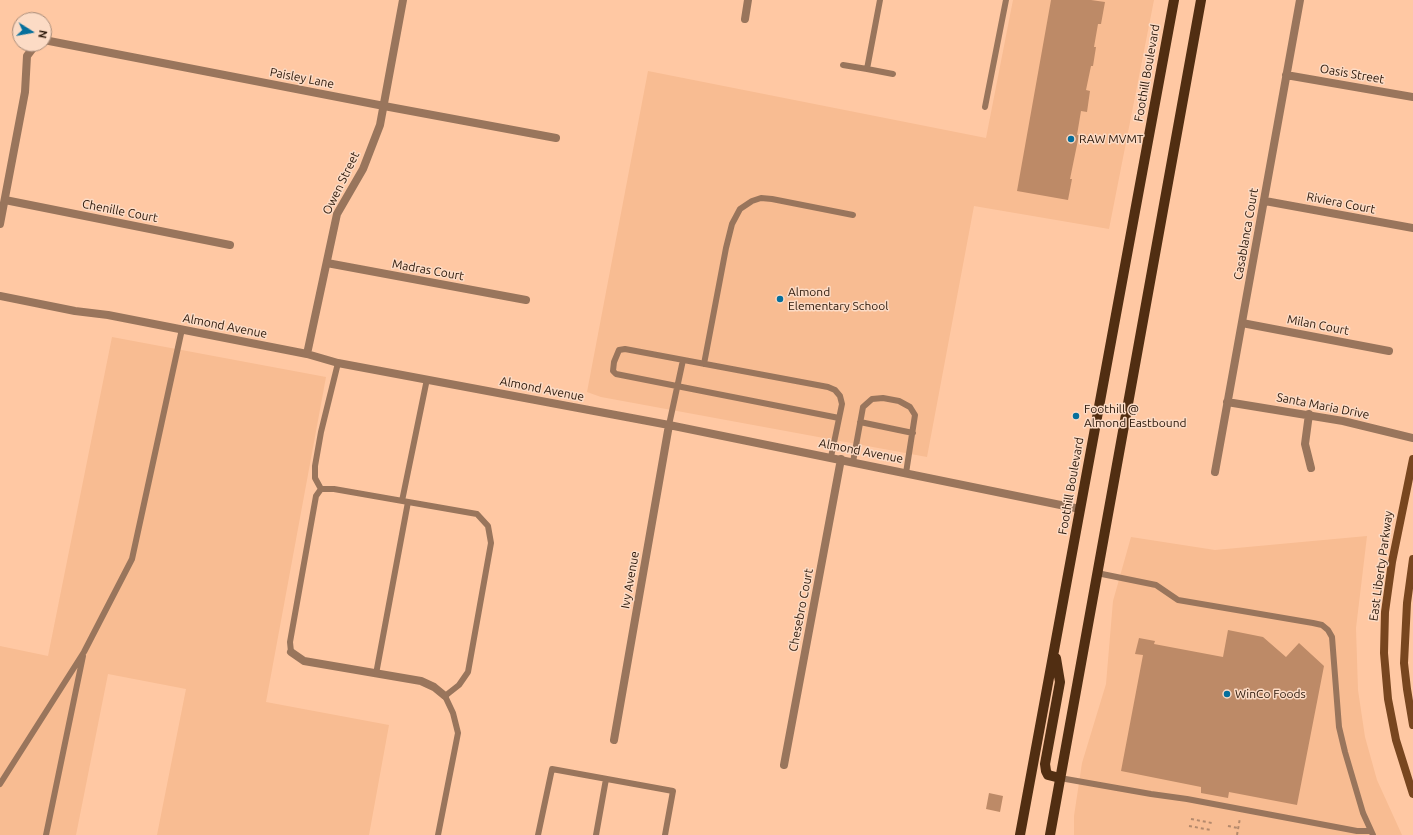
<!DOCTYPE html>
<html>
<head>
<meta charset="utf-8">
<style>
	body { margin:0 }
	#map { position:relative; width:1413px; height:835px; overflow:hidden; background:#ffc8a3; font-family:Ubuntu,sans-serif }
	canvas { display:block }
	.north { position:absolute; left:12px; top:12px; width:40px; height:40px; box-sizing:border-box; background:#fcdbc5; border:1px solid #a88c79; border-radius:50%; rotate:101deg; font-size:11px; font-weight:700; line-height:16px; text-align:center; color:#291608 }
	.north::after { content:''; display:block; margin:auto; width:14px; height:18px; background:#066f9c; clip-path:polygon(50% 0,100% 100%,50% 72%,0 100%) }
</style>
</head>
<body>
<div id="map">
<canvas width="1413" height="835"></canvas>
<div class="north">N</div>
</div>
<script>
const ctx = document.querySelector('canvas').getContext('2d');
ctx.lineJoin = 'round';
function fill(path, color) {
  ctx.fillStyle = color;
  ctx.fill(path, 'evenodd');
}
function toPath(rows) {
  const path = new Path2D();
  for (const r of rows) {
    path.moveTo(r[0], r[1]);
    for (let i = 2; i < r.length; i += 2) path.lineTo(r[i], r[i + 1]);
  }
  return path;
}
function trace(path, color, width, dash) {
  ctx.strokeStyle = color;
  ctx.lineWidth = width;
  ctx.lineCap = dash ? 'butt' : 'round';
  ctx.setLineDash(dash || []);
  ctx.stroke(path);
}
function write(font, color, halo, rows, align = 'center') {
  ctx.font = font + ' Ubuntu,sans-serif';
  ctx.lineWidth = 3;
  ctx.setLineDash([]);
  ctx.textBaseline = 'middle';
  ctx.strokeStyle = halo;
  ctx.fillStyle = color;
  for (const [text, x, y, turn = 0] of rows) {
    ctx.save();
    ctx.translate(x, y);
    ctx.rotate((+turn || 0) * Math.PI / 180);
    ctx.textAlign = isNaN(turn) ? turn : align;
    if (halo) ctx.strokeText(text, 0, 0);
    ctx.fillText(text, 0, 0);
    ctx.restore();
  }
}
fill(toPath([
	[1013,0,1154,0,1109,229,974,206,927,457,601,397,587,392,648,71,986,138],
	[112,337,326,377,266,702,389,725,369,835,157,835,186,689,108,674,76,835,0,835,0,646,48,656],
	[1367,536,1356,628,1358,690,1365,737,1377,780,1402,835,1074,835,1074,816,1082,763,1106,684,1113,601,1131,537,1215,550]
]), '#f8bc92');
fill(toPath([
	[1051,0,1091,0,1105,2,1101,24,1098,24,1094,47,1096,47,1093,66,1091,66,1086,90,1090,91,1087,112,1081,111,1077,135,1079,135,1070,179,1072,179,1068,200,1017,191],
	[1228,630,1263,637,1286,657,1299,643,1324,666,1297,805,1229,792,1228,798,1201,793,1201,787,1121,771,1143,655,1135,654,1139,638,1155,641,1154,644,1223,657],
	[989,793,1003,796,1000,812,986,809]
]), '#bd8a67');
trace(toPath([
	[1191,819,1212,823],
	[1189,826,1211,830],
	[1228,826,1238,828],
	[1237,835,1240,818]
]), '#b4896c', 2, [3, 3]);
trace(toPath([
	[843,65,867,69,880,0],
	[867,69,893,74],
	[985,107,1006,0],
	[704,364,726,248,732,224,740,209,752,201,761,198,772,199,853,215],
	[860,422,913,433],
	[669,425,683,360],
	[831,457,842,404,840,396,835,390,828,387,625,349,619,350,614,362,613,371,616,374,839,418],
	[853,462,863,407,872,399,883,398,899,401,910,407,915,415,906,473],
	[321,489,334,489,477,514,488,526,491,543,468,672,459,685,445,696,453,713,458,733,438,835],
	[321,489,315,478,315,466,321,432,338,363],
	[402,501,427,379],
	[1097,573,1156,585,1178,600,1313,623,1322,625,1328,630,1332,637,1339,727,1345,752,1363,813,1373,835],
	[291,652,290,642,316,496,321,489],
	[376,674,408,502],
	[1060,778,1151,794,1187,799,1357,831,1370,831],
	[0,784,84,652,132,559,182,329],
	[46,835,83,656],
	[538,835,552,769,673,791,665,835],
	[596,835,606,779]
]), '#99755c', 6);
trace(toPath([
	[745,19,748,0],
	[44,40,384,106,556,138],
	[1286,75,1413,97],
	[5,200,230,245],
	[1265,201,1413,228],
	[0,224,25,92,27,56,36,44],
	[327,263,526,300],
	[0,296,75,311,108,315,307,354,338,363,669,425,1080,509],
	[1242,323,1389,351],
	[307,354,337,214,363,169,380,125,403,0],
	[1227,402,1343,421,1413,438],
	[1309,414,1305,444,1311,468],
	[1215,472,1300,0],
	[291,652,304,661,421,681,434,687,445,696],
	[614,740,669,425],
	[784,765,841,459]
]), '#99755c', 8);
trace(toPath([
	[1413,459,1392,562,1385,612,1384,653,1388,699,1396,740,1413,794],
	[1413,559,1407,603,1404,663,1407,689,1413,725]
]), '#78461f', 8);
trace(toPath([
	[1056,658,1060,682,1045,764,1046,771,1048,775,1060,778],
	[1020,835,1174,0],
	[1050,835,1201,0]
]), '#512e12', 10);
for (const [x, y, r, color] of [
	[1071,139,4,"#066f9c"],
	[780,299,4,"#066f9c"],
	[1076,416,4,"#066f9c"],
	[1227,694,4,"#066f9c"]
]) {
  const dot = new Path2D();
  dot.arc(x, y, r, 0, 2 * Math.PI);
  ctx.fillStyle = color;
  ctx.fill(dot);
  trace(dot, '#fcdbc5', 1.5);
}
write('12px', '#291608', '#fcdbc5', [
	["Foothill Boulevard",1147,73,-80],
	["Oasis Street",1352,74,10],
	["Paisley Lane",302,78,11],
	["Owen Street",341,183,-64],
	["Riviera Court",1341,203,11],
	["Chenille Court",120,211,11],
	["Casablanca Court",1246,234,-80],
	["Madras Court",428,270,10],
	["Milan Court",1318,325,11],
	["Almond Avenue",225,326,11],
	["Almond Avenue",542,389,11],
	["Santa Maria Drive",1323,406,11],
	["Almond Avenue",861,451,11],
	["Foothill Boulevard",1071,486,-80],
	["East Liberty Parkway",1381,566,-82],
	["Ivy Avenue",630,580,-80],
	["Chesebro Court",801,610,-79]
]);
write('12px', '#291608', '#fcdbc5', [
	["RAW MVMT",1079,139],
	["Almond",788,292],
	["Elementary School",788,306],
	["Foothill @",1084,409],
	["Almond Eastbound",1084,423],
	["WinCo Foods",1235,694]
], 'left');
</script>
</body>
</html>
